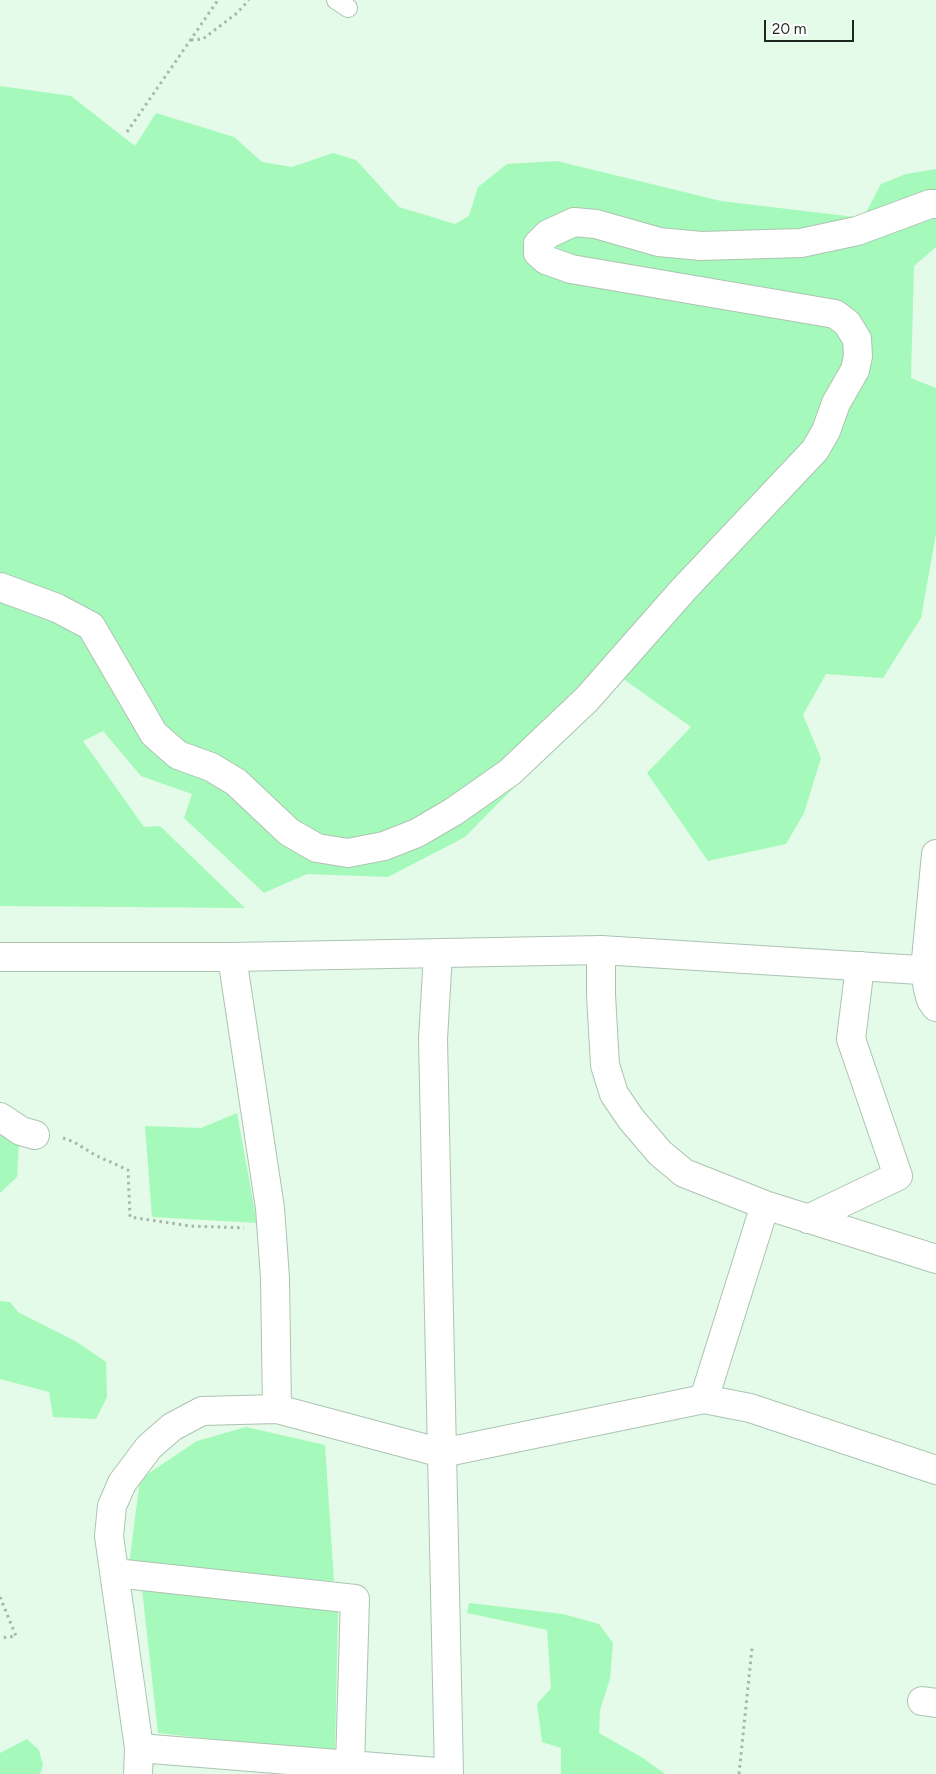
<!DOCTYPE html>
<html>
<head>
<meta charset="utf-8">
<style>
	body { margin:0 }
	#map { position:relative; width:936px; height:1774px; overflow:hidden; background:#e3fbe8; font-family:Figtree,sans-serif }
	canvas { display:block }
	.scale { position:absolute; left:764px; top:20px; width:90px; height:22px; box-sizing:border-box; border:2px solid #1d261f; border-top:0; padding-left:6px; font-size:15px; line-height:18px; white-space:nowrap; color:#1d261f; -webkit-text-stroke:4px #fff; paint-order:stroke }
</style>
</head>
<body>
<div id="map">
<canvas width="936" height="1774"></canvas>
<div class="scale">20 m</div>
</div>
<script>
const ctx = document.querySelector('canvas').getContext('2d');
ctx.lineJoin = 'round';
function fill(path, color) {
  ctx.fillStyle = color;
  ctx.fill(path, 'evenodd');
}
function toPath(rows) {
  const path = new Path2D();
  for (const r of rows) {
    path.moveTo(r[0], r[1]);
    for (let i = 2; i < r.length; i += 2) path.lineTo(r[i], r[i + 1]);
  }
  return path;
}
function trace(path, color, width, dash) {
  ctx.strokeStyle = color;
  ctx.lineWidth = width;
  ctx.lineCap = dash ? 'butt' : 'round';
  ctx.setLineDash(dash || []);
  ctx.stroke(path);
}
fill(toPath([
	[0,86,71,96,135,146,156,113,234,137,262,162,292,167,333,153,356,160,399,207,455,224,469,216,478,187,507,164,557,161,721,201,863,218,881,184,906,174,936,169,936,247,914,266,911,378,936,388,936,534,921,618,883,678,826,674,803,715,821,758,804,813,786,844,708,861,647,773,691,727,622,678,465,837,388,877,307,874,264,893,184,818,192,794,141,776,103,731,83,741,144,827,160,826,245,908,0,906],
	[237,1113,257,1223,152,1217,145,1126,201,1128],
	[0,1135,19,1141,17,1177,0,1193],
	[0,1301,10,1302,18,1312,77,1342,106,1362,107,1397,96,1419,53,1417,49,1392,0,1379],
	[246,1427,325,1445,334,1581,129,1565,140,1479,197,1441],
	[142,1589,338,1612,335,1753,158,1733],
	[469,1603,563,1614,599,1624,613,1643,610,1679,600,1710,599,1733,643,1758,665,1774,561,1774,561,1748,542,1742,537,1704,551,1688,547,1630,467,1613],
	[27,1739,39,1750,43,1765,40,1774,0,1774,0,1753]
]), '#a5fabb');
const service = toPath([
	[336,0,348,8]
]);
const minor = toPath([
	[0,587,57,608,91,626,154,734,178,755,211,767,236,782,289,832,317,848,348,853,384,846,417,833,453,812,510,772,587,699,683,590,815,450,826,431,836,403,855,370,858,356,857,339,847,323,835,314,571,269,546,260,538,253,538,244,548,234,574,222,596,224,659,242,701,246,801,243,857,231,930,204,936,204],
	[936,854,925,970,928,989,931,1000,936,1007],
	[601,950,601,995,605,1065,614,1094,631,1119,660,1153,684,1173,765,1205,936,1259],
	[438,954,433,1039,449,1774],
	[232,957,270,1208,275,1278,277,1409],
	[0,1117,21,1131,35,1135],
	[808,1219,898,1176,851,1039,860,966],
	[704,1399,765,1205],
	[115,1573,355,1599,350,1765],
	[922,1701,936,1703],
	[139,1748,449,1773],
	[138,1774,139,1748,109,1536,112,1506,122,1483,149,1447,172,1427,202,1411,277,1409,442,1453,704,1399,750,1408,936,1470]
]);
const tertiary = toPath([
	[0,957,232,957,601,950,936,971]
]);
trace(service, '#adc3b2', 20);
trace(minor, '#adc3b2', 30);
trace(tertiary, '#adc3b2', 30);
trace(toPath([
	[191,40,203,39,237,13,249,0],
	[127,132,218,0],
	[63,1138,74,1142,95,1155,128,1170,130,1217,190,1226,244,1228],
	[0,1597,16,1636,0,1638],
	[739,1774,752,1648]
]), '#a4b7a8', 3, [2.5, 4]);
trace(service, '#fff', 18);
trace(minor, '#fff', 28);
trace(tertiary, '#fff', 28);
</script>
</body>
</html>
